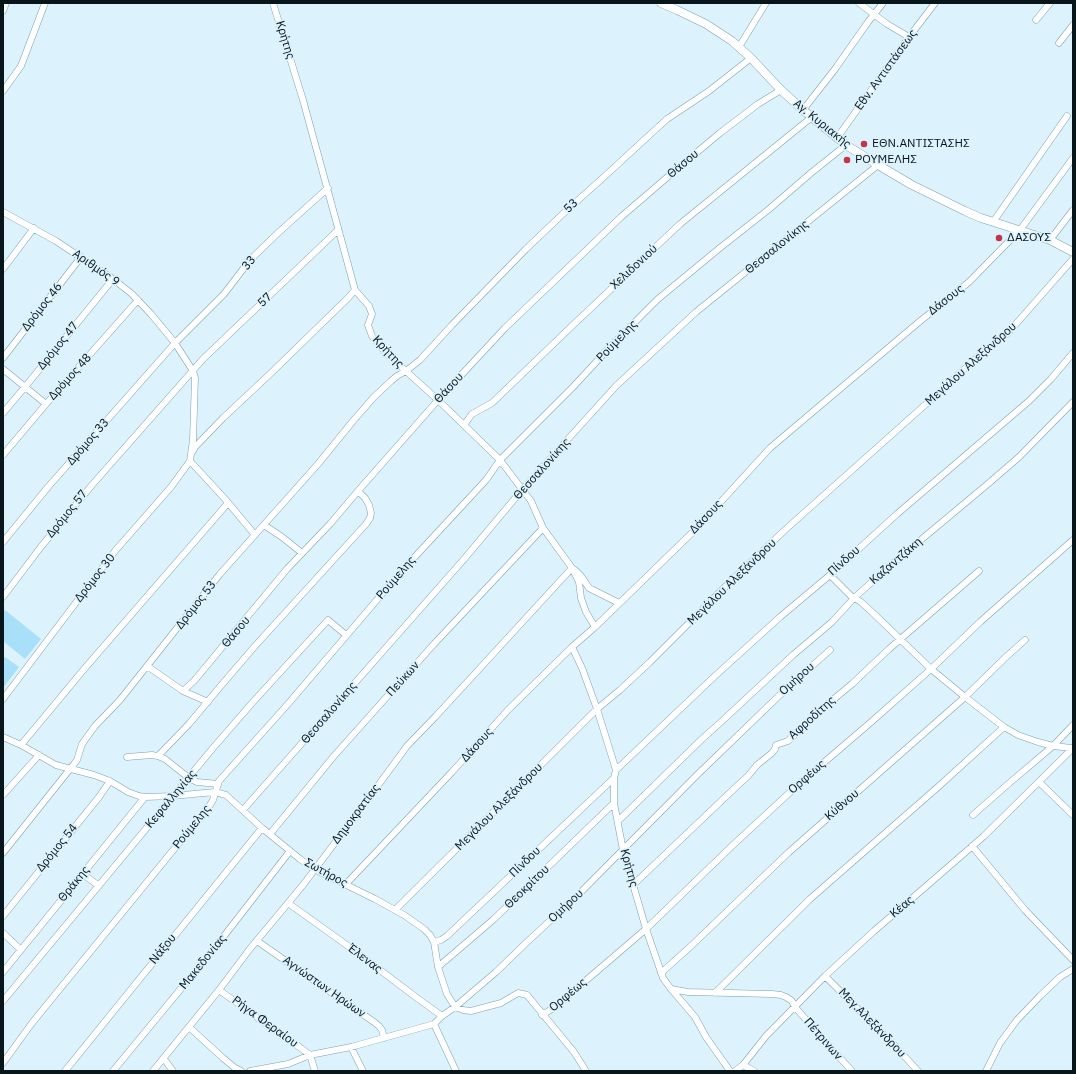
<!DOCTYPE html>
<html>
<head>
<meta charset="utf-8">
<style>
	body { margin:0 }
	#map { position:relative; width:1076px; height:1074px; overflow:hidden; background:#dcf2fc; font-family:"IBM Plex Sans",sans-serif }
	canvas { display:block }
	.frame { position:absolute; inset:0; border:4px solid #08151b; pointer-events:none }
</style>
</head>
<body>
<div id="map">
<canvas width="1076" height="1074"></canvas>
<div class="frame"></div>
</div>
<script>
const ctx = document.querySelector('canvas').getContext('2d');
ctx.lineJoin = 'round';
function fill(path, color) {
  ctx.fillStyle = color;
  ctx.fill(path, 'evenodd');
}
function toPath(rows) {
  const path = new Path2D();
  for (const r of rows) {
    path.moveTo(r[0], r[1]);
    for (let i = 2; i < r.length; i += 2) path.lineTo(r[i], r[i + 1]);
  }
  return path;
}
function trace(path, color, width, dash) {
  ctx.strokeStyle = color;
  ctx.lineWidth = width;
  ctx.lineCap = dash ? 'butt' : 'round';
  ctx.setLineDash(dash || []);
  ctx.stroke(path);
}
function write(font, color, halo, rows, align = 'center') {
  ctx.font = font + ' "IBM Plex Sans",sans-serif';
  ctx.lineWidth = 3.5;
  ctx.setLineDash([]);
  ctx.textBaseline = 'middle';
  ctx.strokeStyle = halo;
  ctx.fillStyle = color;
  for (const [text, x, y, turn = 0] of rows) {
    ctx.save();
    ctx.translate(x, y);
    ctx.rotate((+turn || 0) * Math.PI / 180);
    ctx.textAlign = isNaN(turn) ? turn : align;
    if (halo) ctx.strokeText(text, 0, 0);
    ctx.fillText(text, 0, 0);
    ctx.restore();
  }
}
fill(toPath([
	[5,610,41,639,25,659,3,641,3,613],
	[5,657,19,667,3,688,3,659]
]), '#a8e0f9');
const minor = toPath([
	[273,3,303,100,355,290,369,306,372,314,368,325,372,336,387,354,438,400,500,460,531,501,543,528,572,568,579,582,581,598,586,612,595,627],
	[859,3,887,24,909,37],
	[3,11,6,3],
	[1036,20,1050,3],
	[1059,43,1073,25],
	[739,47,766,3],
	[3,91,21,66,45,3],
	[803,110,835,69,868,22,883,3],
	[837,138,909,37,935,3],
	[3,212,56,241,113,279,132,294,151,314,175,343,193,371,195,378,193,440,190,461,171,487,115,551,3,699],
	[993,222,1067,116],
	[1050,240,1073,210],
	[3,269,34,228],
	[3,358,81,257],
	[3,369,46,404],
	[3,413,25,387,113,279],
	[464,425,472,414,492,403,573,325,680,224,812,117],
	[193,451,195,447,223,418,270,374,348,298,355,290],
	[3,455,46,404,138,300],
	[190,461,225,499,255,535],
	[264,525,282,537,302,553],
	[3,542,48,487,175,343,224,294,250,260,279,232,328,188],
	[575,570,581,576,589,588,619,603],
	[830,575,851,596,861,602,873,613,931,669,965,697,1004,727,1018,735,1038,742,1053,746,1072,748],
	[3,597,40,548,92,485,203,359,338,230],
	[572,647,582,668,597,709,616,770,614,778,614,803,623,850,646,929,663,978,671,989,695,1017,706,1037,730,1071],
	[147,666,183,691,194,681,287,569,330,524,358,491,438,400,505,328,621,217,678,168,720,133,758,104,781,90],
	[183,691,208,702],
	[3,737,21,745,56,765,94,775,110,781,128,792,139,796,145,797,172,796,215,792,226,795,262,828,300,859,314,869,375,899,404,915,424,929,430,935,434,942,438,967,447,994,455,1007,463,1010,471,1011,501,1003,518,993,523,994,527,995,574,1052,586,1071],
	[21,745,85,668,228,503],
	[158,756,189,724,219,688,255,646,366,524,370,518,371,513,369,505,365,498,358,491],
	[127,757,152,755,158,756,165,759,189,778,197,782,218,784],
	[616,770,716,675,780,617,830,575,897,514,1029,401,1051,379,1073,353],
	[1039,782,1073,815],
	[3,795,39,755],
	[243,810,465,558,522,490,616,386,696,312,878,165],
	[973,815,1007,785,1053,746,1073,725],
	[618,821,702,739,721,722,793,655,832,622,854,598,892,564,989,483,1019,457,1073,402],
	[270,834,334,756,434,644,543,528],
	[972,846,1025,910,1073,960],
	[3,853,74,764,77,760,82,744,95,726,120,700,220,574,318,464,353,421,374,397,391,381,397,376,406,371,420,360,452,325,526,249,567,210,605,176,643,141,667,119,709,91,751,58],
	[83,874,99,886],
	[346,884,452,772,508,710,572,647,595,627,696,529,770,448,919,322,969,282,1020,230,1073,158],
	[633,885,737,786,748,776,757,765,772,753,775,749,776,745,788,741,817,713,852,684,889,649,979,571],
	[288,903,355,951,417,998,442,1016],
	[395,910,597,709,620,690,650,662,732,580,786,529,935,396,983,352,1008,333,1073,259],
	[3,916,99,797,110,781],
	[3,933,21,950],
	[257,941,374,1022,379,1026,382,1030,384,1038],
	[434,942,441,940,447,936,614,778],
	[438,967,494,919,614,803],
	[3,972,145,797],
	[661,973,691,946,788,853,965,697,1007,656,1025,640],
	[825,976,896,1047,918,1071],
	[671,989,688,992,772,994,781,995,786,997,792,1001,795,1007,829,1046,852,1071],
	[219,990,269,1026,286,1037,310,1055,315,1071],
	[715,993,810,899,938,787,1004,727],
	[3,1001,213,748,253,702,328,620,346,635],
	[542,1015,555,1007,646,929,733,845,800,783,870,723,931,669,980,622,1073,540],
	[434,1024,456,1071],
	[189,1027,223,1058,235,1068,241,1071],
	[351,1047,363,1071],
	[164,1059,173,1071],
	[3,1063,32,1023,210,805,213,800,219,781,288,704,399,574,486,480,500,460,573,387,610,347,658,299,721,247,768,210,811,173,846,145],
	[743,1065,754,1071],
	[65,1071,262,828],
	[113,1071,217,945,290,851],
	[153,1071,219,990,249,950,303,885,374,791,407,746,436,716,572,568],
	[250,1071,288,1064,310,1055,351,1047,434,1024,442,1016,455,1007,496,972,526,943,579,894,698,774,784,691,830,650],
	[735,1071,743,1065,766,1036,825,976,874,931,923,889,984,836,1073,748],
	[986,1071,1000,1043,1017,1020,1040,996,1060,977,1073,969]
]);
const tertiary = toPath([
	[661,3,677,10,706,24,732,41,751,58,781,90,803,110,846,145,878,165,912,185,965,211,981,218,1050,240,1073,252]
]);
trace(minor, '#7ea0af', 7);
trace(tertiary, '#7ea0af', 9);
trace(minor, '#fff', 6);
trace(tertiary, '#fff', 8);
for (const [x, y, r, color] of [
	[864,144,4,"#c4334a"],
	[847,160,4,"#c4334a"],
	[999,238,4,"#c4334a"]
]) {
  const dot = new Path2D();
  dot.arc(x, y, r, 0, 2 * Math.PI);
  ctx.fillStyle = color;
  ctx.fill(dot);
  trace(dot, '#dcf2fc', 1.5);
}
write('12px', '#08151b', '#dcf2fc', [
	["Κρήτης",285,40,73],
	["Εθν. Αντιστάσεως",886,70,-54],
	["Αγ. Κυριακής",822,124,39],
	["Θάσου",683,164,-40],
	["53",571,206,-42],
	["Θεσσαλονίκης",777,247,-39],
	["33",249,263,-49],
	["Χελιδονιού",634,267,-43],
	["Αριθμός 9",96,268,35],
	["57",265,300,-44],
	["Δάσους",946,300,-38],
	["Δρόμος 46",42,307,-52],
	["Ρούμελης",617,341,-46],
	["Δρόμος 47",58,346,-51],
	["Κρήτης",388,352,47],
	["Μεγάλου Αλεξάνδρου",971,364,-42],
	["Δρόμος 48",70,377,-48],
	["Θάσου",449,388,-47],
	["Δρόμος 33",88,442,-49],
	["Θεσσαλονίκης",542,469,-48],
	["Δρόμος 57",67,514,-51],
	["Δάσους",706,517,-47],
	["Πίνδου",844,561,-42],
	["Καζαντζάκη",896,561,-41],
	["Δρόμος 30",95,578,-52],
	["Ρούμελης",396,578,-49],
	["Μεγάλου Αλεξάνδρου",732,582,-44],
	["Δρόμος 53",196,605,-52],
	["Θάσου",236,632,-50],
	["Πεύκων",403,679,-48],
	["Ομήρου",797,679,-42],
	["Θεσσαλονίκης",329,713,-49],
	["Αφροδίτης",812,718,-42],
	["Δάσους",477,745,-48],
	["Ορφέως",807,777,-41],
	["Κεφαλληνίας",171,799,-50],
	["Κύθνου",842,805,-41],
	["Μεγάλου Αλεξάνδρου",499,807,-45],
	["Δημοκρατίας",356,814,-53],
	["Ρούμελης",192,827,-51],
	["Δρόμος 54",57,848,-51],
	["Πίνδου",525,862,-44],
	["Κρήτης",629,868,75],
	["Σωτήρος",326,873,29],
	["Θράκης",74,884,-51],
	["Θεοκρίτου",527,887,-44],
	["Ομήρου",566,906,-43],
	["Κέας",902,907,-40],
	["Νάξου",163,949,-51],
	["Έλενας",365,959,37],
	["Μακεδονίας",203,962,-51],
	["Αγνώστων Ηρώων",324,987,35],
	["Ορφέως",568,995,-40],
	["Ρήγα Φεραίου",265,1022,36],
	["Μεγ.Αλεξάνδρου",872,1023,46],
	["Πέτρινων",823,1039,49]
]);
write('12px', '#08151b', '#dcf2fc', [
	["ΕΘΝ.ΑΝΤΙΣΤΑΣΗΣ",872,144],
	["ΡΟΥΜΕΛΗΣ",855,160],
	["ΔΑΣΟΥΣ",1007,238]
], 'left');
</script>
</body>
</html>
